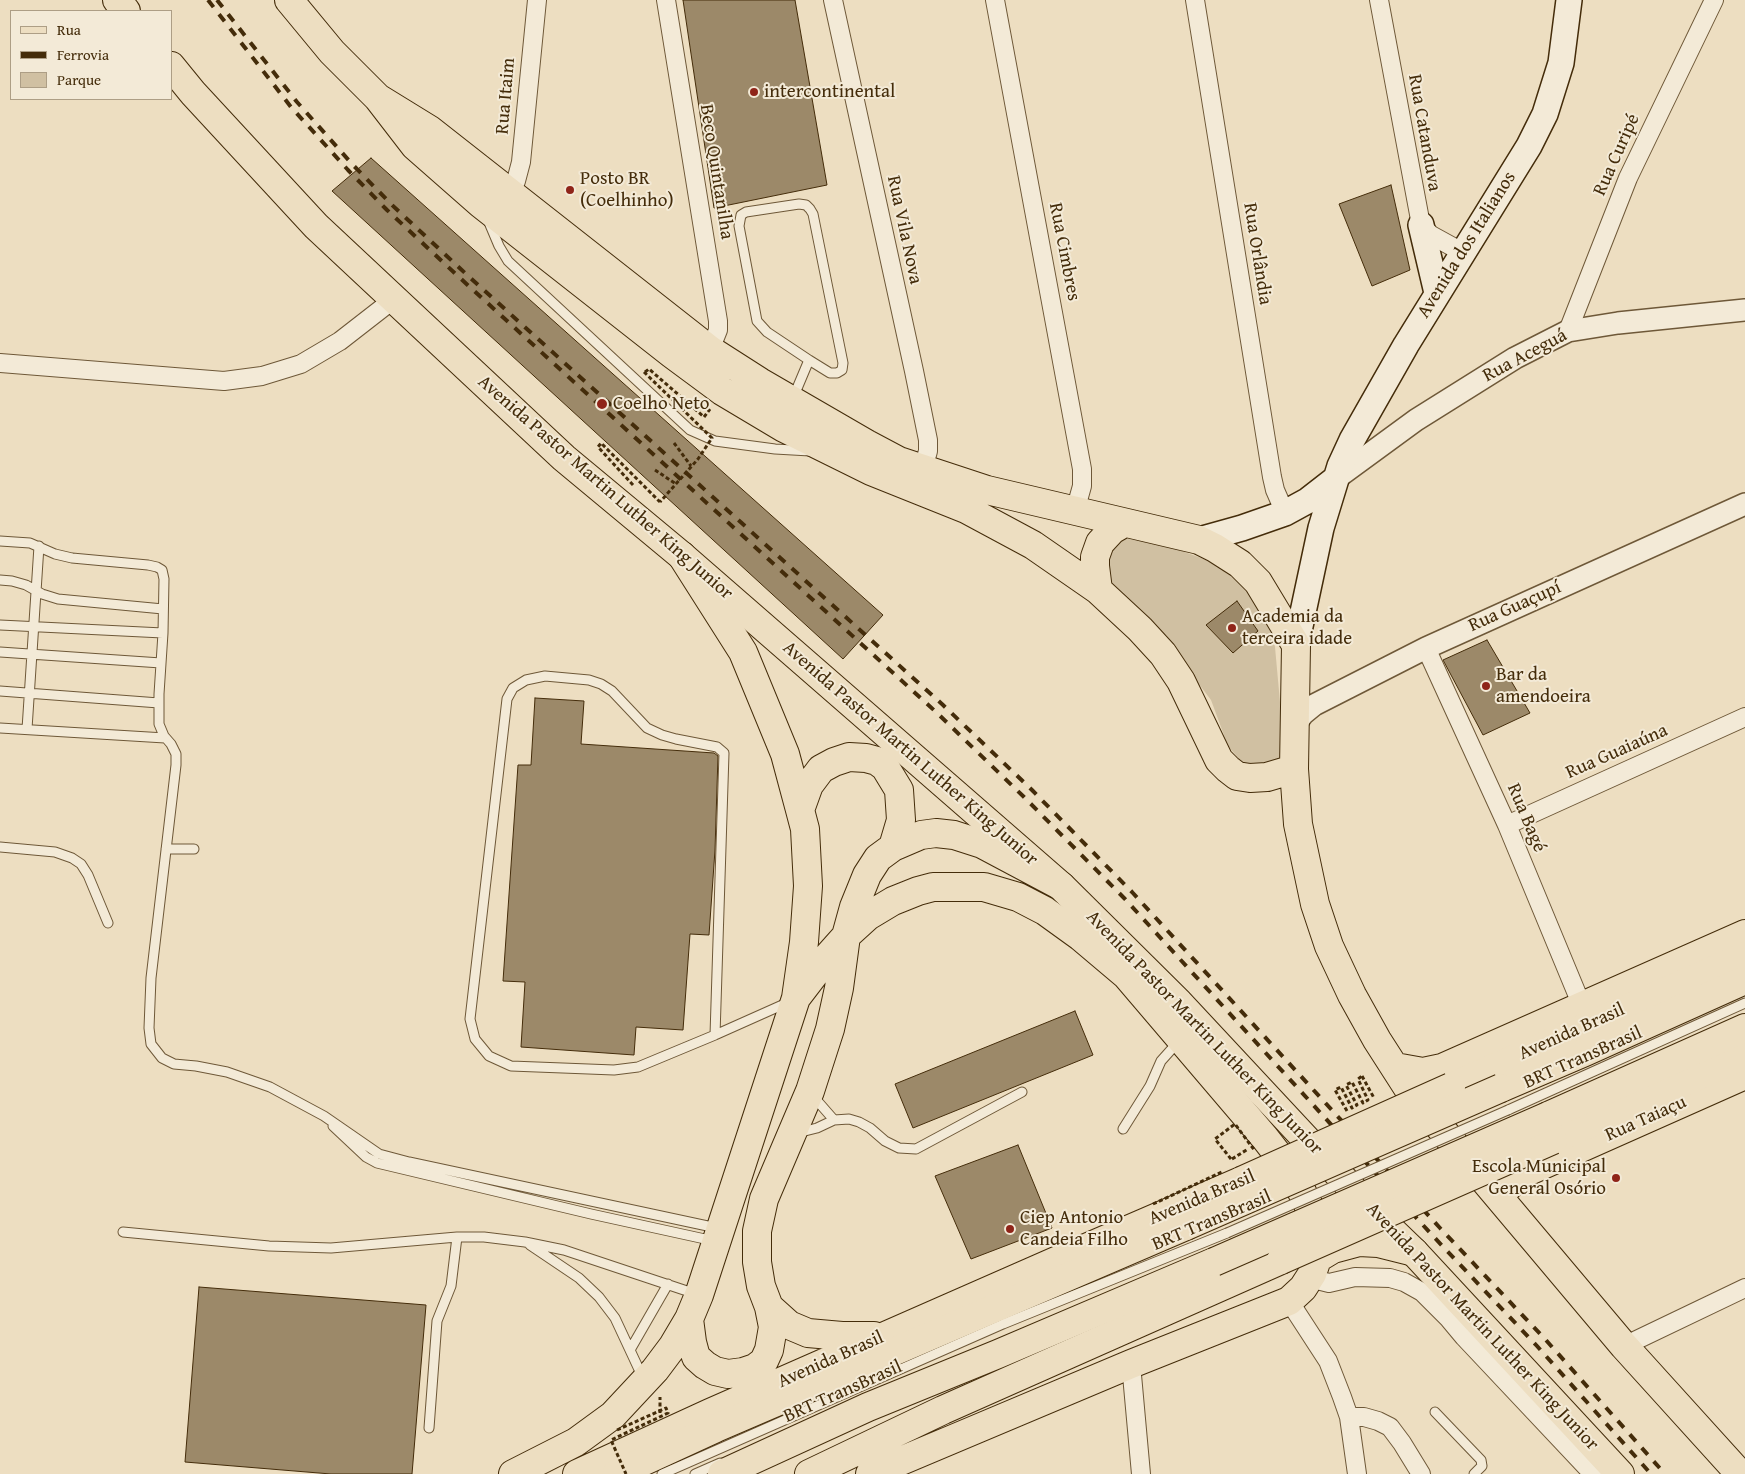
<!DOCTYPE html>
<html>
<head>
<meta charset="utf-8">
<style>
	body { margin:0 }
	#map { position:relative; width:1745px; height:1474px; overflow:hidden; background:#eddec1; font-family:"Gentium Book Plus",serif }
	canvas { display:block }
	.legend { position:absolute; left:10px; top:10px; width:162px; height:90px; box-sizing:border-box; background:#f3ead7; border:1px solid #ad9e85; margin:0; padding:6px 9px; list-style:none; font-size:15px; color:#442c0a }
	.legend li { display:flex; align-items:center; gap:10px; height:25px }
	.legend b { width:25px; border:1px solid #ad9e85 }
</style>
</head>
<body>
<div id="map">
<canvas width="1745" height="1474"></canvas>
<ul class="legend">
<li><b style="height:6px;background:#eddec1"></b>Rua</li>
<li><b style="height:6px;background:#442c0a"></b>Ferrovia</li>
<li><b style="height:14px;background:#d0c0a2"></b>Parque</li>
</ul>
</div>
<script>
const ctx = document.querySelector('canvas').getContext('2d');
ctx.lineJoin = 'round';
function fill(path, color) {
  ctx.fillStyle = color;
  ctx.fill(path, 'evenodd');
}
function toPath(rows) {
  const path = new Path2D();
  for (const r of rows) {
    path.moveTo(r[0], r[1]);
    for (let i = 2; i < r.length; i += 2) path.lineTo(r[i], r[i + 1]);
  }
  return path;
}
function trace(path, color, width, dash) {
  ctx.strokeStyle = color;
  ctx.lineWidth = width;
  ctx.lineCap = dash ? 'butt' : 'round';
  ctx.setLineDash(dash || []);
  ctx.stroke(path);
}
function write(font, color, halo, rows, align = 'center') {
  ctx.font = font + ' "Gentium Book Plus",serif';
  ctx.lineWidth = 4;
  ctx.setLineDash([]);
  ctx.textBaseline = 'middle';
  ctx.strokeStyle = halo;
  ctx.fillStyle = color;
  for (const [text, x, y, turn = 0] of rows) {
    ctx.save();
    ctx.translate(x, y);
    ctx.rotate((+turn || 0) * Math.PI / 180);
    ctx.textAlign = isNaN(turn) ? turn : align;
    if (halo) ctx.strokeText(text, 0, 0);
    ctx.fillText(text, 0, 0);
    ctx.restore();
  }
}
fill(toPath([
	[1124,538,1171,547,1220,565,1250,593,1267,615,1275,647,1284,746,1278,761,1263,767,1244,765,1228,746,1211,700,1164,638,1106,579,1098,550]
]), '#d0c0a2');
const building = toPath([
	[683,0,795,0,827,185,714,208,683,0],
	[371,158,883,615,843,659,332,191,371,158],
	[1391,185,1410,270,1372,286,1339,204,1391,185],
	[1237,601,1258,631,1233,653,1206,625,1237,601],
	[1487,640,1530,713,1483,735,1443,660,1487,640],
	[535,698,584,701,581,744,714,753,718,756,715,850,709,935,690,934,683,1030,636,1027,634,1055,521,1047,525,982,503,981,518,765,531,765,535,698],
	[1075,1011,1093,1055,913,1128,895,1084,1075,1011],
	[1018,1145,1052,1228,971,1259,935,1176,1018,1145],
	[199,1287,426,1305,412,1474,331,1474,185,1462,199,1287]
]);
fill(building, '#9c8969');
trace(building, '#442c0a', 1);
const service = toPath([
	[488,220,499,246,508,261,690,430,715,441,775,449,810,451],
	[793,398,809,360,830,373,837,373,842,370,843,363,813,214,810,209,806,205,799,204,746,212,741,215,739,226,757,321,767,332,809,360],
	[0,541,30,543,55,554,72,558,148,565,157,567,162,570,164,579,163,633,159,694,159,724,164,736,171,744,176,754,176,765,151,978,149,1028,151,1044,162,1058,174,1064,196,1066,227,1072,270,1087,324,1116,379,1154,409,1162,717,1228],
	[0,580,12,581,26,585,42,594,58,599,163,609],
	[0,625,163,633],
	[0,652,161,663],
	[0,691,159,703],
	[0,728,165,738],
	[27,729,39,546],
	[0,847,55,852,72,858,81,864,88,875,108,923],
	[166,849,194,849],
	[715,1035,724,753,717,747,676,739,662,735,647,728,612,691,601,684,589,680,545,676,526,680,513,688,507,699,470,1019,475,1039,489,1056,511,1066,614,1070,638,1067,715,1035,789,1002],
	[1508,1110,1745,1003],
	[834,1120,849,1119,859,1122,870,1128,885,1141,899,1148,916,1149,1022,1092],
	[333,1126,366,1157,377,1163,591,1214,714,1241],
	[1123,1129,1150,1086,1161,1061,1178,1042],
	[797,1133,817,1128,834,1120,813,1096],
	[123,1232,269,1246,331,1248,457,1237,484,1237,525,1242,564,1250,696,1294],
	[530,1245,579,1278,599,1297,615,1318,643,1378],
	[630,1350,668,1284],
	[1435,1412,1481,1460,1482,1466,1474,1474],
	[429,1428,437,1321,451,1286,457,1237],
	[662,1474,1003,1324,1227,1233],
	[695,1474,720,1463]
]);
const minor = toPath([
	[666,0,718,321,718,330,710,350],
	[833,0,914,371,928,440,928,451,923,469],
	[995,0,1082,469,1082,486,1075,511],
	[1195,0,1272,477,1275,490,1285,513],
	[1379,0,1421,225,1431,235,1462,252],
	[510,194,516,181,521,162,537,0],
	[1568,331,1628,178,1714,0],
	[0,363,224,381,262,376,301,364,340,341,394,299],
	[1426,648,1507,825,1582,1006],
	[1507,825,1745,717],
	[1312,1274,1321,1281,1329,1283,1355,1277,1390,1278,1404,1282,1422,1292,1449,1319,1464,1337,1593,1474],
	[1289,1301,1328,1361,1342,1397,1349,1417,1357,1474],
	[1624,1346,1745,1288],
	[1131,1364,1141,1474],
	[1349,1417,1364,1417,1378,1421,1390,1427,1402,1443,1421,1474]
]);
const tertiary = toPath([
	[1334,480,1416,420,1515,358,1568,331,1618,323,1745,310],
	[1295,725,1303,714,1314,705,1426,648,1745,504]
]);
const secondary = toPath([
	[1421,225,1437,293],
	[1199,540,1242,528,1285,513,1307,501,1334,480],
	[1296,645,1321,528,1340,466,1352,440,1406,345,1529,146,1545,114,1561,63,1569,0]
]);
const primary = toPath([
	[117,0,126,11],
	[289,0,332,52,378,98,415,146,481,204,672,354,722,391,784,428,871,471,966,509,1033,545,1098,590,1140,629,1163,654,1181,681,1219,760,1228,769,1237,776,1250,778,1267,777,1294,769],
	[171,66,193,93,316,226,564,458,682,556,1061,886,1179,1003,1386,1225,1414,1252,1620,1474],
	[378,98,430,130,710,350,760,382,867,444,899,461,987,490,1199,540,1215,548,1240,564,1258,582,1296,645,1294,769,1298,824,1315,904,1329,946,1352,995,1377,1040,1411,1093,1624,1346,1740,1474],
	[1098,590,1095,566,1095,557,1100,543,1112,530,1124,523],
	[1395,1067,1423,1072,1442,1068,1745,934],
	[1498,1196,1517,1178,1529,1171,1745,1075]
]);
const trunk = toPath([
	[800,810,809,785,821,769,834,762,849,757,866,758,877,761,885,767,899,790,901,820,893,847],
	[796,998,829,955,846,936,868,916,893,901,918,891,933,887,984,887,1018,897,1045,911,1081,937,1126,975,1265,1138,1286,1165,1300,1188,1308,1204,1317,1238,1317,1259,1312,1274,1303,1288,1289,1301,1131,1364,870,1474],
	[1451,1087,1745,956],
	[1553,1140,1745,1055],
	[1318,1258,1333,1249,1359,1242,1378,1243,1414,1252],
	[769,1307,789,1325,808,1333,842,1336,874,1336],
	[689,1319,692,1342,696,1357,705,1365,715,1371,728,1374,743,1372,755,1368,764,1361,769,1350,773,1327,769,1307,761,1286,757,1262,757,1231,764,1199,810,1091,830,1029,839,988,846,936,854,907,867,875,878,858,893,847,921,835,936,833,954,835,982,844,1061,886],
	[513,1474,576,1442,613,1415,655,1370,673,1346,689,1319,699,1295,796,998,804,942,808,886,805,829,800,810,785,754,743,652,682,556],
	[577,1474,710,1413,1065,1257,1241,1181],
	[809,1474,943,1410,1281,1260]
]);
const motorway = toPath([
	[1501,1088,1585,1052,1745,980],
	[1548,1116,1745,1028],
	[616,1474,716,1428,1186,1226],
	[722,1474,868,1407,998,1354,1214,1262]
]);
trace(service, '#6e5838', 11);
trace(minor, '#6e5838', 20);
trace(tertiary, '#6e5838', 24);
trace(secondary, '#442c0a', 28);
trace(primary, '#442c0a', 30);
trace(trunk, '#442c0a', 30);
trace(motorway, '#442c0a', 30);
trace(toPath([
	[645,372,649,369,704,417,710,409],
	[674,443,691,466],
	[655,470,676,484],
	[633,485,598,447,601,443,660,502],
	[1347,1111,1335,1090,1341,1087,1352,1108,1357,1105,1346,1085,1352,1082,1363,1103,1368,1100,1358,1079,1362,1076],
	[1232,1159,1248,1149],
	[660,1413,660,1397]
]), '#442c0a', 3, [4, 2.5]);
trace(service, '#f3ead7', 9);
trace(minor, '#f3ead7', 18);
trace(tertiary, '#f3ead7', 21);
trace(secondary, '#f3ead7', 25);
trace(primary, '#eddec1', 28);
trace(trunk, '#eddec1', 28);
trace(motorway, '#eddec1', 28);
trace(toPath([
	[208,0,291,107,348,170,387,210,460,278,936,712,1024,797,1125,899,1433,1236,1537,1346,1651,1474],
	[217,0,297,102,353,165,392,205,465,273,943,705,1032,790,1132,892,1440,1228,1545,1339,1665,1474]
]), '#442c0a', 4, [9, 9]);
const serviceBridge = toPath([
	[1227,1233,1508,1110]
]);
const trunkBridge = toPath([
	[1241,1181,1451,1087],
	[1281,1260,1553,1140]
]);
const motorwayBridge = toPath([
	[1186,1226,1501,1088],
	[1214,1262,1548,1116]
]);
trace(serviceBridge, '#6e5838', 11, []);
trace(trunkBridge, '#442c0a', 30, []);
trace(motorwayBridge, '#442c0a', 30, []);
trace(toPath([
	[644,372,712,438,698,459,660,502],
	[1362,1076,1374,1098],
	[1231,1159,1215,1139,1235,1124,1255,1151],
	[1153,1204,1222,1172],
	[617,1430,666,1408,668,1413,611,1440,626,1474]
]), '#442c0a', 3, [4, 2.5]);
trace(serviceBridge, '#f3ead7', 9);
trace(trunkBridge, '#eddec1', 28);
trace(motorwayBridge, '#eddec1', 28);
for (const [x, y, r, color] of [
	[754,92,5,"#8f2418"],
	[570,190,5,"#8f2418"],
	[602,404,6,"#8f2418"],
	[1232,628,5,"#8f2418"],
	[1486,686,5,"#8f2418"],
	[1616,1178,5,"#8f2418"],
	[1010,1229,5,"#8f2418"]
]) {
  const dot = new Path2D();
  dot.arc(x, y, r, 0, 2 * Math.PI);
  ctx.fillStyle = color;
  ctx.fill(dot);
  trace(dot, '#f3ead7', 2);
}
write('19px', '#442c0a', '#f3ead7', [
	["intercontinental",764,92],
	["Posto BR",580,179],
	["(Coelhinho)",580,201],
	["Coelho Neto",613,404],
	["Academia da",1242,617],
	["terceira idade",1242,639],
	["Bar da",1496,675],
	["amendoeira",1496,697],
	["Escola Municipal",1606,1167,"right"],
	["General Osório",1606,1189,"right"],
	["Ciep Antonio",1020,1218],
	["Candeia Filho",1020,1240]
], 'left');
write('19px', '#442c0a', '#f3ead7', [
	["Rua Itaim",506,96,-85],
	["Rua Catanduva",1424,133,80],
	["Rua Curipé",1617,155,-66],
	["Beco Quintanilha",716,172,81],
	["Rua Vila Nova",904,230,78],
	["Avenida dos Italianos",1467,245,-58],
	["Rua Cimbres",1064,252,79],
	["Rua Orlândia",1257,254,81],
	["Rua Aceguá",1525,356,-28],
	["Avenida Pastor Martin Luther King Junior",605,488,41],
	["Rua Guaçupí",1515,607,-24],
	["Rua Guaiaúna",1617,752,-24],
	["Avenida Pastor Martin Luther King Junior",910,754,41],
	["Rua Bagé",1526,818,67],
	["Avenida Brasil",1572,1032,-24],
	["Avenida Pastor Martin Luther King Junior",1204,1033,46],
	["BRT TransBrasil",1583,1058,-24],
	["Rua Taiaçu",1646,1119,-24],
	["Avenida Brasil",1202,1198,-23],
	["BRT TransBrasil",1212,1221,-23],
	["Avenida Pastor Martin Luther King Junior",1482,1327,47],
	["Avenida Brasil",831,1360,-24],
	["BRT TransBrasil",843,1392,-24]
]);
</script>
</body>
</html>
